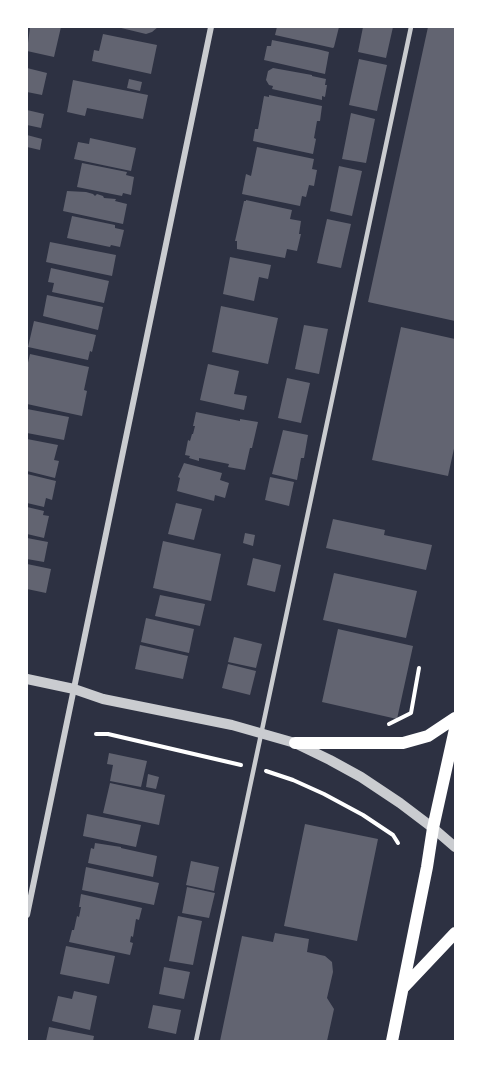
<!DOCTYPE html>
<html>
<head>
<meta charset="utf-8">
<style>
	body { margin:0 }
	#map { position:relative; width:482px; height:1068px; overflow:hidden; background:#2d3142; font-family:"Nunito Sans",sans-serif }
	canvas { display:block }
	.frame { position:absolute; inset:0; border:28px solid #fff; pointer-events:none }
</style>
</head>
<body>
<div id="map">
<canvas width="482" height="1068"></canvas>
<div class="frame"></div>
</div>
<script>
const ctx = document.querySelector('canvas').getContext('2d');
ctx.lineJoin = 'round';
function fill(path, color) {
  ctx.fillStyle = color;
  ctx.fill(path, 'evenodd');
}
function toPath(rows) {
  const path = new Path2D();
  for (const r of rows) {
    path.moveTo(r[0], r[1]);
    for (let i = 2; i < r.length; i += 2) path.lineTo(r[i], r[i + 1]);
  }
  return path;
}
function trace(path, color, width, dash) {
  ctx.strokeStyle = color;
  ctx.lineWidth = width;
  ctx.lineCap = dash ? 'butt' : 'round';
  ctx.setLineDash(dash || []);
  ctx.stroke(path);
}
fill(toPath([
	[30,27,61,27,54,57,27,51],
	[117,27,158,27,152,32,146,34],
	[277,27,339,27,334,47,333,48,275,35],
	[363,27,393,27,386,58,358,52],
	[428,27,455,27,455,321,368,302],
	[103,34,157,45,151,74,92,61,94,50,99,51],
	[272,40,317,49,329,52,325,74,264,60,267,46,271,46],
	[359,59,387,65,377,111,349,105],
	[27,68,47,73,42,95,27,92],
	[273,68,312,75,312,76,326,79,325,85,327,85,325,97,322,96,322,100,272,89,273,86,269,85,266,80,268,71],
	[129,79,142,82,140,91,127,88],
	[73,80,148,95,143,119,87,108,85,116,67,112],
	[269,95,322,106,320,121,317,121,314,138,316,139,313,154,253,141,255,129,258,129,264,96,269,97],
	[27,110,44,114,41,128,27,125],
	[351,113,375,119,366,163,342,159],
	[27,135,42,139,40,150,27,147],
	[90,138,136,148,131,171,74,159,78,142,89,144],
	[257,147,314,159,312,169,317,170,314,186,309,185,306,197,302,196,300,206,242,194,246,174,251,176],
	[82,163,127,172,126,175,134,177,131,195,123,193,122,196,77,187],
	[339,166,362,171,352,216,330,211],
	[67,191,86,192,93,194,95,196,97,194,103,196,104,198,116,199,115,201,127,204,123,224,63,211],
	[246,200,292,210,290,219,301,221,299,234,301,234,297,251,287,249,285,258,237,249,237,241,235,241,244,201,246,201],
	[72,216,115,225,115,228,124,230,120,247,111,245,110,247,67,238],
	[327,219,351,224,341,268,317,263],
	[50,242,116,255,112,276,46,262],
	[230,257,271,265,268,279,259,277,254,301,223,294],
	[51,268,109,281,104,303,52,292,54,283,48,282],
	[47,295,103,307,98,330,43,316],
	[221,306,278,318,268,364,212,352],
	[34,321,96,335,92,352,90,351,88,360,28,347],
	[304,325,328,329,319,374,295,369],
	[401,327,455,339,455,444,448,476,372,460],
	[30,354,89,367,84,390,87,391,82,416,27,404,27,367],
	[208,364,239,371,234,394,247,396,244,410,200,400],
	[287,378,310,383,301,423,278,418],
	[27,409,69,417,64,440,27,433],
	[196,412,240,421,240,419,258,422,252,448,250,448,245,470,228,467,229,464,199,458,199,461,189,458,190,456,185,455,188,440,190,441,192,434,193,434,195,426,193,426],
	[283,430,308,435,304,458,301,458,297,480,272,474],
	[27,439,58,445,54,460,59,461,55,478,27,471],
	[184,463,222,473,220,480,229,483,225,498,215,495,214,501,177,491,180,478,178,477],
	[27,474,56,481,52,500,46,498,44,507,27,503],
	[270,477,294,482,289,506,265,500],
	[176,503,202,509,194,540,168,534],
	[27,507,44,511,43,515,49,516,44,538,27,534],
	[333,519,385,530,384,535,432,545,426,570,326,548],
	[245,533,255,535,253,546,243,543],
	[27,538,48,542,44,562,27,559],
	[163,541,221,554,211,601,153,588],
	[253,558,281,565,275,592,247,585],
	[27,564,51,569,46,593,27,589],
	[334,573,417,591,406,638,323,620],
	[160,595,205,604,200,626,155,616],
	[146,618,194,629,189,653,141,642],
	[338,629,413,646,397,719,322,702],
	[234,637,262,644,256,668,228,662],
	[140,645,188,656,183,679,135,669],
	[228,664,256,671,250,695,222,688],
	[109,753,147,761,141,787,110,781,113,765,107,764],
	[148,774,159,777,156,789,146,787],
	[110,783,165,795,159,825,103,813],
	[87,814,141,825,136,847,83,836],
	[305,824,378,839,357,941,284,926],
	[95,843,121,847,121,848,157,856,153,877,88,863,91,848,94,849],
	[191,861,219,867,214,891,186,885],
	[86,867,159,883,154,905,82,890],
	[187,887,215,893,209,918,182,913],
	[81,894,142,908,139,920,136,919,133,937,131,936,130,942,133,943,130,955,69,942,72,930,74,930,77,916,79,917,81,907,79,907],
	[178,916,202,921,193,965,169,961],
	[275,933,309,939,307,952,325,956,332,962,333,972,327,998,334,1009,327,1041,220,1041,242,936,273,942],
	[66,946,115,956,109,984,60,974],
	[164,967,190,972,184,999,159,994],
	[74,991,97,996,90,1030,52,1021,58,996,72,999],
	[153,1005,181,1010,176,1034,148,1028],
	[49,1027,94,1036,93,1041,46,1041]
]), '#626471');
trace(toPath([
	[389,724,411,713,419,668],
	[96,734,108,734,241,765],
	[266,771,293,780,324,794,363,815,393,835,398,843]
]), '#fff', 4);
trace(toPath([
	[196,1041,411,27]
]), '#caccd0', 4.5);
trace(toPath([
	[27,915,211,27]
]), '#caccd0', 6);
trace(toPath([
	[27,679,74,689,103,699,232,725,295,743,330,760,361,777,400,803,433,828,455,847]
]), '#caccd0', 10);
trace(toPath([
	[295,743,403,743,428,736,455,718],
	[404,987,455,933],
	[392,1041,427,867,433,828,455,729]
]), '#fff', 12);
</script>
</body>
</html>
